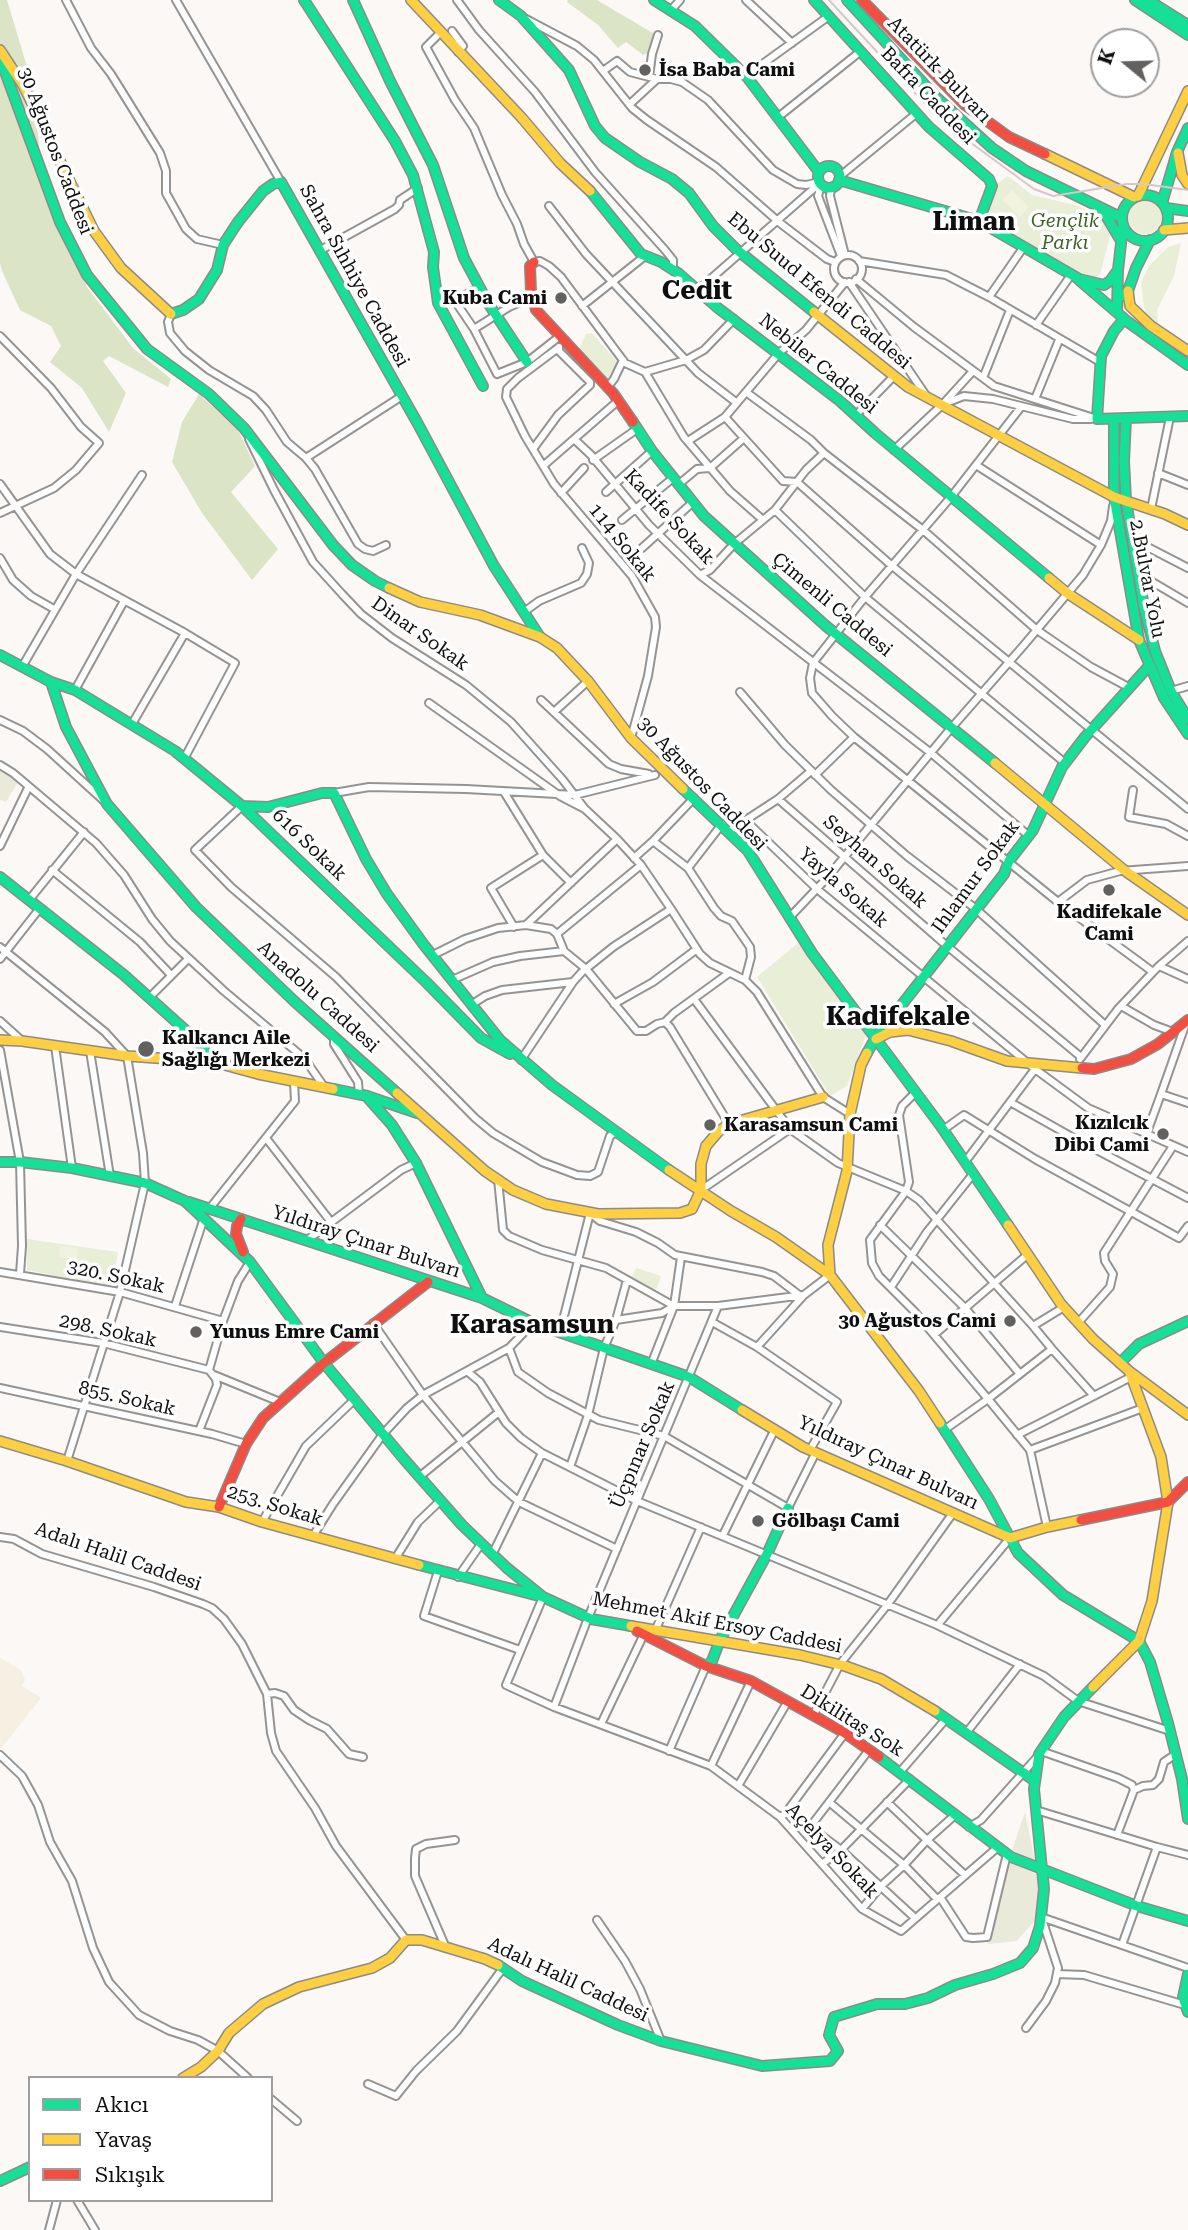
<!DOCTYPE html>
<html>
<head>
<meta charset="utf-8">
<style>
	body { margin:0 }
	#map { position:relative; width:1188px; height:2230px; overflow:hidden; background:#fbf8f5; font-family:"Roboto Serif",serif }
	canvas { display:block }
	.legend { position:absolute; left:28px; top:2076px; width:245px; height:126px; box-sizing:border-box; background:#fff; border:2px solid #9f9f9f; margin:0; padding:9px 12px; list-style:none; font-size:21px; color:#0f0f0f }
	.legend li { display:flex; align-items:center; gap:14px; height:35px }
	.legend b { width:35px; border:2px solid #9f9f9f }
	.north { position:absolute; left:1090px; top:28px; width:70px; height:70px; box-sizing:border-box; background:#fff; border:2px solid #9f9f9f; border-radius:50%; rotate:289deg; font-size:19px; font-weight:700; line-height:28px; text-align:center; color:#0f0f0f }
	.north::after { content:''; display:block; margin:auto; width:24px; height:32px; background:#626160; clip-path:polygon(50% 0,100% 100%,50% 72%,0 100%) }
</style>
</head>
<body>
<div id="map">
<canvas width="1188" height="2230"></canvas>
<ul class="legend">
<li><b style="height:9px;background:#16e098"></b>Akıcı</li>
<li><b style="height:9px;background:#ffcf43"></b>Yavaş</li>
<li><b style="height:9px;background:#f24e42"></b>Sıkışık</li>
</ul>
<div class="north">K</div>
</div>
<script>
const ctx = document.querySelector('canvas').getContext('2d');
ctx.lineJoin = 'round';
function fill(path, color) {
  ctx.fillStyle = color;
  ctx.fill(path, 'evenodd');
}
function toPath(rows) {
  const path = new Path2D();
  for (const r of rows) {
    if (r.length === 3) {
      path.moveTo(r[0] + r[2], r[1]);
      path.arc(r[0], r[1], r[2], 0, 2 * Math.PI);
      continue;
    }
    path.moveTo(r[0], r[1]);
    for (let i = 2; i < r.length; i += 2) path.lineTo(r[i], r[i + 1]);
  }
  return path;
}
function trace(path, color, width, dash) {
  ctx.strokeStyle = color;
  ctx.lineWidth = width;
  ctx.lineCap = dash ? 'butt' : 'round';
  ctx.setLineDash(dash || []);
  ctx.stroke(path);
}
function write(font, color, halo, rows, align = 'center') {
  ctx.font = font + ' "Roboto Serif",serif';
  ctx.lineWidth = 7;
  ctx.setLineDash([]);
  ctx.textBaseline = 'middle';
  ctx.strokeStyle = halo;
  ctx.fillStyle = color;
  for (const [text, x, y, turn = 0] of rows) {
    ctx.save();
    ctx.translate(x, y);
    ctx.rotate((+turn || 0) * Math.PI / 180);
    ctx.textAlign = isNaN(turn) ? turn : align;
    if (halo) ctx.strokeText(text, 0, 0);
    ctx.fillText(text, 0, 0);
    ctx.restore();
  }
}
fill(toPath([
	[0,1658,21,1670,25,1680,22,1686,41,1698,0,1750]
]), '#f6f0e3');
fill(toPath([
	[1008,176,1032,195,1079,206,1101,219,1111,232,1100,275,1092,278,1081,278,999,230,987,210,996,184],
	[1145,217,17],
	[1181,243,1174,276,1157,310,1158,325,1148,319,1144,307,1141,282,1149,266,1168,247],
	[592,333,619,364,608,384,578,351,586,334],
	[798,943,866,1035,847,1086,830,1096,757,977],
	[27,1239,118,1252,111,1287,27,1270],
	[636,1268,661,1276,656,1291,631,1278]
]), '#e9eed7');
fill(toPath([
	[0,0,7,0,34,90,43,190,87,287,133,348,171,379,168,387,109,356,103,361,126,393,109,432,82,388,50,362,61,346,51,326,20,310,2,271,0,263],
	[568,0,597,0,656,35,650,52,643,55,626,42,618,48,598,25,567,2],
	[199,394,238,430,255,466,231,492,278,549,252,580,202,513,172,462,182,422]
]), '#dbe5c5');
fill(toPath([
	[0,769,10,775,18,782,6,802,0,800],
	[1025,1812,1035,1862,1011,1853],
	[1007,1861,1038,1875,1038,1917,1017,1941,988,1944]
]), '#e9eada');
fill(toPath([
	[1012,190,1029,207,1020,217,1002,200],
	[60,1246,78,1248,77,1259,59,1257]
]), '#f1f2e0');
const street = toPath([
	[66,0,91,48,111,74,160,153,166,171,166,193,186,229,197,239,223,245],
	[176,0,281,182],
	[457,0,479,30,535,92,595,172,665,250,673,260,673,270],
	[746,0,792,43],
	[673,8,680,0],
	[526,19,577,46,594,60,632,108,647,120,716,167,780,223,827,259,835,262],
	[452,31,463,46,458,52],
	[440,33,426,47,455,100,474,128,502,195,517,224,524,244,534,262,540,261,549,266,561,277,625,363,645,372,686,360,704,350,734,319],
	[603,71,617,61,630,72,657,79],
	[750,73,829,16],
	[649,77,652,54,658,35],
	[630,104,657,79,671,79,682,82,708,100,773,170,797,184,806,185,819,182],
	[782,114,861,51],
	[839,177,917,113],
	[821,185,818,196,841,256],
	[831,188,830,196,845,255],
	[549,206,586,254,698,373,737,403],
	[319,251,395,209,399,205,400,200,418,188],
	[848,269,14],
	[859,261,946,275,989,297,1100,362],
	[856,279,914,327,994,386,1097,419],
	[849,282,925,394],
	[698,290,820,183],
	[472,291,455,301,474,329,497,374,527,362,560,336],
	[989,297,1023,248],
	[582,306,645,256],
	[171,314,168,322,170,333,185,351,209,370,253,396,266,410,287,442,306,458,402,396],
	[1036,325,1071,275],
	[474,329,509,307,532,297],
	[0,336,51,388,81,427,99,443,76,470,54,488,0,513],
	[558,348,518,378,507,389,506,397,525,436,554,484,632,576,655,617,656,627,648,676,631,738],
	[645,372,684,437,730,491,763,520],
	[983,378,1010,310],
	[607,388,614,379,623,360],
	[746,392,779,353,806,330,845,282],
	[1035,399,1059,340],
	[943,404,964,396,993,399,1073,419,1091,419],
	[856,415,893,377],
	[249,439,274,490,313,562,342,594,361,614,392,638,466,685,511,722,563,780,585,809],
	[574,439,591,455,649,525,700,575,931,753,1029,836],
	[688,441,725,417],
	[533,449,558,415,590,385,590,382,559,351,559,347],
	[894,450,943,404,973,371],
	[824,453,811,440,746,392,725,417,783,481,797,482,891,565,1188,809],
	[306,458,315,469,358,544,365,549,373,551,386,545],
	[593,460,637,429],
	[976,465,1101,545],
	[543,466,619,400],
	[1158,473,1188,485],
	[0,484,50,554,76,574,142,475],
	[679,484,697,469,710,468,744,438],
	[606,492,652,451],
	[561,493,584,468],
	[1151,509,1170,417],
	[775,510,865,597,1065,763],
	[622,520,673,478],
	[1132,539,1188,568],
	[642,548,692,503],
	[0,558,13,580,31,596,54,609],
	[1139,574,1188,603],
	[700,575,710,570,734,544,775,510,806,470,824,453,923,530,1037,630,1091,667,1130,688],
	[524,612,539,601,581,583,587,574,589,563,582,548],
	[22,667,76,574,185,633,132,724],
	[75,690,124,601],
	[1171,691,1188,686],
	[740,692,785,745,831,790,907,856,976,909,1105,1025],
	[541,700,609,764,621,769,649,774],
	[429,703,560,796,585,809,617,839,641,865,671,909],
	[554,712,588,681],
	[0,720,23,731,47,749,103,800],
	[854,737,1058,902],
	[184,759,235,663,185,633],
	[0,765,13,773,96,843,124,875,152,919,170,941,224,991,304,1058,325,1088],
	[815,775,854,737,832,716,812,693,810,678,813,663,865,597,951,497,1021,407],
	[1133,790,1129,817,1166,824,1188,836],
	[504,792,543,855,491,888,514,927],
	[334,793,369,787,466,789,575,795,655,775],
	[778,799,947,946,1081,1057],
	[242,806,195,850,231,887,336,977,475,1118,493,1133,542,1162,577,1175,590,1176,598,1172,610,1136,616,1132],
	[745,820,817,889,1035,1069,965,1162],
	[722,824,688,868,714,908,721,916,732,921,750,947,751,957,745,980],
	[729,831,778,799,811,771],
	[0,846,28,788],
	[543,855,571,883],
	[634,858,653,841],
	[688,868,653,841,694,798],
	[52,870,140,942,171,975],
	[29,900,84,832],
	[790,917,827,878,947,733,1024,645,1083,575,1101,545,1111,521,1113,506],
	[526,925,617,839],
	[557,934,641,865],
	[1188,941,1159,966,1188,979],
	[0,947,105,1032,127,1056,143,1153,145,1183,120,1292,67,1461],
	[564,951,586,969,637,1031,646,1031,657,1024,665,1022,670,1027,729,1124],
	[433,955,465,939,498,928,526,925,551,929,557,934,564,951,520,956,493,962,452,980],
	[0,959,40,908],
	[1159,966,1153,972,1058,902,1087,880,1120,871,1188,866],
	[149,998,188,959],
	[694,999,790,1129],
	[614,1004,653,982,697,949],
	[471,1005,485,996,502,990,573,982],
	[1121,1006,1154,1025,1173,1032],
	[0,1021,21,1040],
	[665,1022,674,1013,729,973],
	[1186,1023,1161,1094,1188,1103],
	[334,1037,334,1044,358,1082,359,1095],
	[55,1046,72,1168],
	[0,1050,20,1162,22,1246,20,1274],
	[90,1051,110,1176],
	[1080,1059,1118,1009,1153,972],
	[521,1060,573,982,582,972,613,947,671,909,700,954,710,963,745,980,757,992,823,1097,850,1114],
	[1035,1069,1088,1108,1188,1152],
	[915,1093,902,1106,899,1115,909,1182,906,1191,870,1240,872,1263,879,1276,914,1311,988,1399,1052,1349,1033,1326,1064,1307],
	[1010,1102,1074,1138,1188,1198],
	[943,1130,964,1115,1035,1159,1179,1238,1188,1226],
	[1146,1135,1161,1094],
	[266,1138,331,1222],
	[498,1179,503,1230,509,1236,542,1250,606,1268,674,1306,718,1306],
	[701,1190,790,1129,838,1163,906,1191,919,1200,1033,1326],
	[210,1208,295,1101,294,1082],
	[880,1225,965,1308,1020,1374],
	[306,1241,401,1170,416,1163],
	[0,1272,120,1292,223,1321],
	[627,1280,616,1320,662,1313,674,1306,681,1257],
	[891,1287,927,1232,973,1174],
	[175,1306,204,1218],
	[712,1322,757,1347,837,1402,810,1450],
	[373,1323,423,1395,495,1481,519,1502,617,1549],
	[1078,1323,1110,1287,1113,1274,1105,1261,1104,1253,1173,1146],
	[0,1327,103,1343,209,1370],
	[560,1332,590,1213,600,1221,636,1232,658,1243,675,1255,762,1272,774,1276,799,1295],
	[935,1334,1027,1255],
	[757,1347,804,1295],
	[509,1348,518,1372,548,1393,599,1420,664,1436,788,1508,816,1452],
	[1052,1349,1094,1396],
	[652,1362,674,1306],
	[468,1372,480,1382,506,1423,521,1438,542,1453,492,1555],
	[214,1375,280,1402],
	[0,1388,212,1434,246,1444],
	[944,1430,988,1399,1030,1450,1047,1527],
	[199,1431,217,1385,216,1379,209,1370,223,1321,238,1281,250,1262],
	[1017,1435,1131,1377],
	[1030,1450,1143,1408],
	[542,1453,637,1501,937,1625,1044,1676,1078,1701,1170,1731],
	[570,1467,588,1415,604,1348,616,1320],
	[419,1477,499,1412],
	[262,1522,306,1446,355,1399],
	[723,1535,775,1429],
	[313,1536,333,1504,383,1434,407,1408,423,1395,509,1348,533,1323],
	[0,1537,14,1539,42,1554,154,1587,203,1604,212,1608,224,1619,242,1644,267,1694,271,1733,276,1751,315,1808,336,1846,406,1940],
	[395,1559,418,1522,440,1501],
	[438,1571,424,1616,520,1650],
	[458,1577,481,1544],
	[543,1597,506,1685,554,1707,711,1766,780,1817,862,1909,901,1931,998,1847],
	[940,1622,1010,1538],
	[655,1631,701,1527],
	[267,1694,275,1693,284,1696,294,1710,309,1720,327,1729,349,1754,363,1757],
	[554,1707,588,1618,718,1306,804,1295,830,1275],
	[814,1714,840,1664,888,1604,953,1513],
	[601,1724,644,1634],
	[967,1732,1020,1664],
	[669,1751,706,1666],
	[1041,1751,1118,1778,1132,1785,1134,1790,1117,1835],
	[0,1755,22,1776,38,1805,50,1842,72,1881,93,1948,109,1982,139,2015,170,2031,198,2040,218,2051,248,2078],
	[711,1766,751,1681],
	[900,1772,945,1720,950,1721],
	[910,1779,841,1850,915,1918],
	[738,1786,788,1701],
	[1134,1790,1143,1786,1153,1785,1159,1779,1164,1762,1176,1754],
	[829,1802,904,1865,880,1887,862,1909],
	[887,1802,927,1840,955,1815],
	[1036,1810,1157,1847,1122,1945],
	[780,1817,785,1814,845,1733],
	[969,1827,981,1820,1038,1756],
	[1157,1847,1188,1855],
	[822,1864,841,1850,810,1827,869,1750],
	[940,1897,966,1937,973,1938,987,1937,1007,1854],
	[937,1899,904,1865,927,1840,965,1875],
	[1041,1917,1188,1968],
	[597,1920,625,1961,640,1989,661,2041],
	[446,1948,415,1876,415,1858,416,1849,426,1844,455,1840],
	[1057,1974,1084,1975,1185,2005],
	[1026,2028,1046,2001,1055,1983,1058,1968,1042,1919],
	[368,2084,396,2096,416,2071,457,2031,503,1968],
	[271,2099,297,2121],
	[77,2200,95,2230],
	[49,2230,57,2200]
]);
const fast = toPath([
	[304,0,395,141,413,175,434,252,433,267,438,303,483,386],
	[353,0,390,81,433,165,464,258,488,303,527,362],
	[499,0,521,16,569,70,595,126,605,138,640,162,672,179,689,193,713,226,736,249,814,312],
	[654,0,695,26,747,77,819,172],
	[814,0,929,127,989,179,992,186,979,221],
	[847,0,937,98,992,148,1026,171,1122,218],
	[1135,0,1188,35],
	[1148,0,1188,25],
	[0,58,60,222,87,275,147,349,209,394,244,428,333,545,352,565,375,581,389,588],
	[829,177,11],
	[839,180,979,221,1079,279,1104,285,1110,281,1118,270],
	[590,191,641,254,661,262,678,273,718,308,840,401,875,433,1049,578],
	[1145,218,23],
	[1162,203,1177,152,1188,128],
	[1166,208,1188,211],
	[1102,209,1121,241],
	[1079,280,1128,322,1188,365],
	[1123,296,1128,291,1136,268,1150,240],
	[1117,312,1118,270,1123,226],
	[171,314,183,310,199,299,217,270,223,245,238,222,263,191,273,184,281,182,418,424,494,566,540,637],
	[1124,319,1114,331,1101,356,1097,419,1188,416],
	[1114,419,1114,497,1139,640,1164,698,1188,734],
	[1126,419,1124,461,1126,501,1144,607,1155,651,1171,691,1188,719],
	[633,422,652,451,704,516,826,626,995,763],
	[0,655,51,682,75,690,175,751,242,806,427,983,481,1038,510,1054],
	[51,682,66,727,107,804,196,907,294,1001,397,1093],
	[683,789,748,851,812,953,940,1125,1008,1225],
	[242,806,268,807,322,793,334,793,366,859,387,894,424,945,500,1040,552,1085,669,1170],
	[0,877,124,975,192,1036,214,1062],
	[867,1053,875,1039,1004,874,1009,861,1033,830,1062,767,1085,737,1149,666],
	[333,1089,367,1096,417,1113],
	[368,1098,392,1125,416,1163,482,1298],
	[0,1162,20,1162,72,1168,145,1183,185,1201,250,1262,324,1363,403,1458,462,1525,507,1568,543,1597,591,1619,631,1626],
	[189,1202,482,1298,533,1323,689,1377,742,1410],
	[1120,1363,1139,1344,1188,1321],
	[940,1423,989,1499,1018,1553,1063,1595,1139,1641,1150,1662,1168,1723,1182,1779,1188,1819],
	[419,1565,539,1596],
	[706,1666,712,1661,720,1640,767,1554,788,1508],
	[935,1711,1035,1781],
	[879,1757,1011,1857,1137,1906,1188,1921],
	[498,1965,522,1981,618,2025,661,2041,762,2066,830,2061,838,2051,829,2035,834,2017,877,2004,905,2004,928,1998,955,1985,993,1974,1020,1963,1033,1948,1040,1926,1044,1889,1034,1789,1039,1754,1064,1717,1093,1687],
	[1188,1974,1183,1997,1188,2012],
	[0,2181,30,2167]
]);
const slow = toPath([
	[411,0,522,118,560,163,590,191],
	[0,50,23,85,94,231,121,268,171,314],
	[1178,153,1182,175,1188,184],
	[1045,154,1134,197],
	[1138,196,1188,91],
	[1164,230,1188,228],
	[1128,291,1130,306,1151,326,1188,351],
	[814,312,908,387,1114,497,1165,514,1188,525],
	[1049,578,1067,593,1139,640],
	[389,588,420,602,480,615,540,637,557,648,588,681,631,738,683,789],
	[995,763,1124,870,1188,915],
	[876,1039,890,1032,908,1030,951,1041,1007,1061,1082,1068],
	[0,1040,22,1041,127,1056,214,1062,258,1074,333,1089],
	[397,1093,485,1171,513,1190,546,1204,598,1214,680,1213,692,1209,701,1190,701,1164,706,1146,718,1132,729,1124,823,1097],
	[669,1170,731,1211,776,1237,830,1275,919,1391,940,1423],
	[1008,1225,1061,1304,1093,1339,1129,1371,1188,1415],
	[830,1275,828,1245,847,1171,850,1114,861,1065,867,1053],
	[742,1410,803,1447,1010,1538,1047,1527,1081,1520],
	[0,1441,67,1461,186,1502,219,1507,262,1522,419,1565],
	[631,1626,800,1655,845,1666,881,1679,935,1711],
	[1093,1687,1139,1641,1152,1601,1168,1502,1161,1457,1130,1373],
	[183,2078,201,2067,218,2051,229,2033,263,2004,299,1987,372,1968,390,1958,406,1940,422,1940,485,1959,498,1965]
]);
const jam = toPath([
	[862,0,965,105,1009,137,1045,154],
	[534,262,530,266,531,292,536,310,613,393,633,422],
	[1082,1068,1094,1069,1131,1059,1158,1044,1188,1020],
	[241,1219,237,1226,236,1234,243,1252],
	[219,1507,246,1444,263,1418,324,1363,428,1282],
	[1081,1520,1168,1502,1188,1482],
	[637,1631,706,1666,751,1681,845,1733,879,1757]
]);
trace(street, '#959493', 10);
trace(fast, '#8c8b89', 12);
trace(slow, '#8c8b89', 12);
trace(jam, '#8c8b89', 12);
trace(street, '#fefefe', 6);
trace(fast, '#16e098', 9);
trace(slow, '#ffcf43', 9);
trace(jam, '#f24e42', 9);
trace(toPath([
	[829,0,941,121,1034,189,1053,196,1127,184,1144,184,1188,190]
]), '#d6c7ca', 2);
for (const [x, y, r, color] of [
	[645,70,7,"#626160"],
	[561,298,7,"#626160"],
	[1109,890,7,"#626160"],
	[146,1049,9,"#626160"],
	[710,1125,7,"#626160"],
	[1163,1134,7,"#626160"],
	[1010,1321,7,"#626160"],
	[196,1332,7,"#626160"],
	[758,1521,7,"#626160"]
]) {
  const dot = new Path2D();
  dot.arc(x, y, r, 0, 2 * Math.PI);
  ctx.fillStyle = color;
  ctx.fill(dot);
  trace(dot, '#fff', 2.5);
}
write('bold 19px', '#0f0f0f', '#fff', [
	["İsa Baba Cami",659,70],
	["Kuba Cami",547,298,"right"],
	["Kadifekale",1109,912,"center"],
	["Cami",1109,934,"center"],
	["Kalkancı Aile",162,1038],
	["Sağlığı Merkezi",162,1060],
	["Kızılcık",1149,1123,"right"],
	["Dibi Cami",1149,1145,"right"],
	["Karasamsun Cami",724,1125],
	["30 Ağustos Cami",996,1321,"right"],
	["Yunus Emre Cami",210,1332],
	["Gölbaşı Cami",772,1521]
], 'left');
write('19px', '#0f0f0f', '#fff', [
	["Atatürk Bulvarı",939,70,46],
	["Bafra Caddesi",928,96,46],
	["30 Ağustos Caddesi",55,151,69],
	["Sahra Sıhhiye Caddesi",354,276,61],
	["Ebu Suud Efendi Caddesi",819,291,40],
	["Nebiler Caddesi",818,364,39],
	["Kadife Sokak",669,517,47],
	["114 Sokak",622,543,51],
	["2.Bulvar Yolu",1147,579,79],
	["Çimenli Caddesi",832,605,40],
	["Dinar Sokak",420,634,35],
	["30 Ağustos Caddesi",702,784,46],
	["616 Sokak",309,845,44],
	["Seyhan Sokak",875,862,41],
	["Ihlamur Sokak",976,877,-54],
	["Yayla Sokak",843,888,41],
	["Anadolu Caddesi",318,997,42],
	["Yıldıray Çınar Bulvarı",366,1242,18],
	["320. Sokak",116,1277,12],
	["298. Sokak",108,1331,12],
	["855. Sokak",127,1399,13],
	["Üçpınar Sokak",643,1445,-67],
	["Yıldıray Çınar Bulvarı",888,1463,25],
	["253. Sokak",275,1506,17],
	["Adalı Halil Caddesi",118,1557,19],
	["Mehmet Akif Ersoy Caddesi",717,1623,11],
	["Dikilitaş Sok",852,1721,32],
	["Açelya Sokak",832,1851,46],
	["Adalı Halil Caddesi",568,1980,25]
]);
write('italic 19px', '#3c6224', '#fff', [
	["Gençlik",1065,221],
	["Parkı",1065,243]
]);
write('bold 26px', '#0f0f0f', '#fff', [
	["Liman",974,222],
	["Cedit",697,291],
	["Kadifekale",898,1017],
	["Karasamsun",532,1325]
]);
</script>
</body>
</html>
